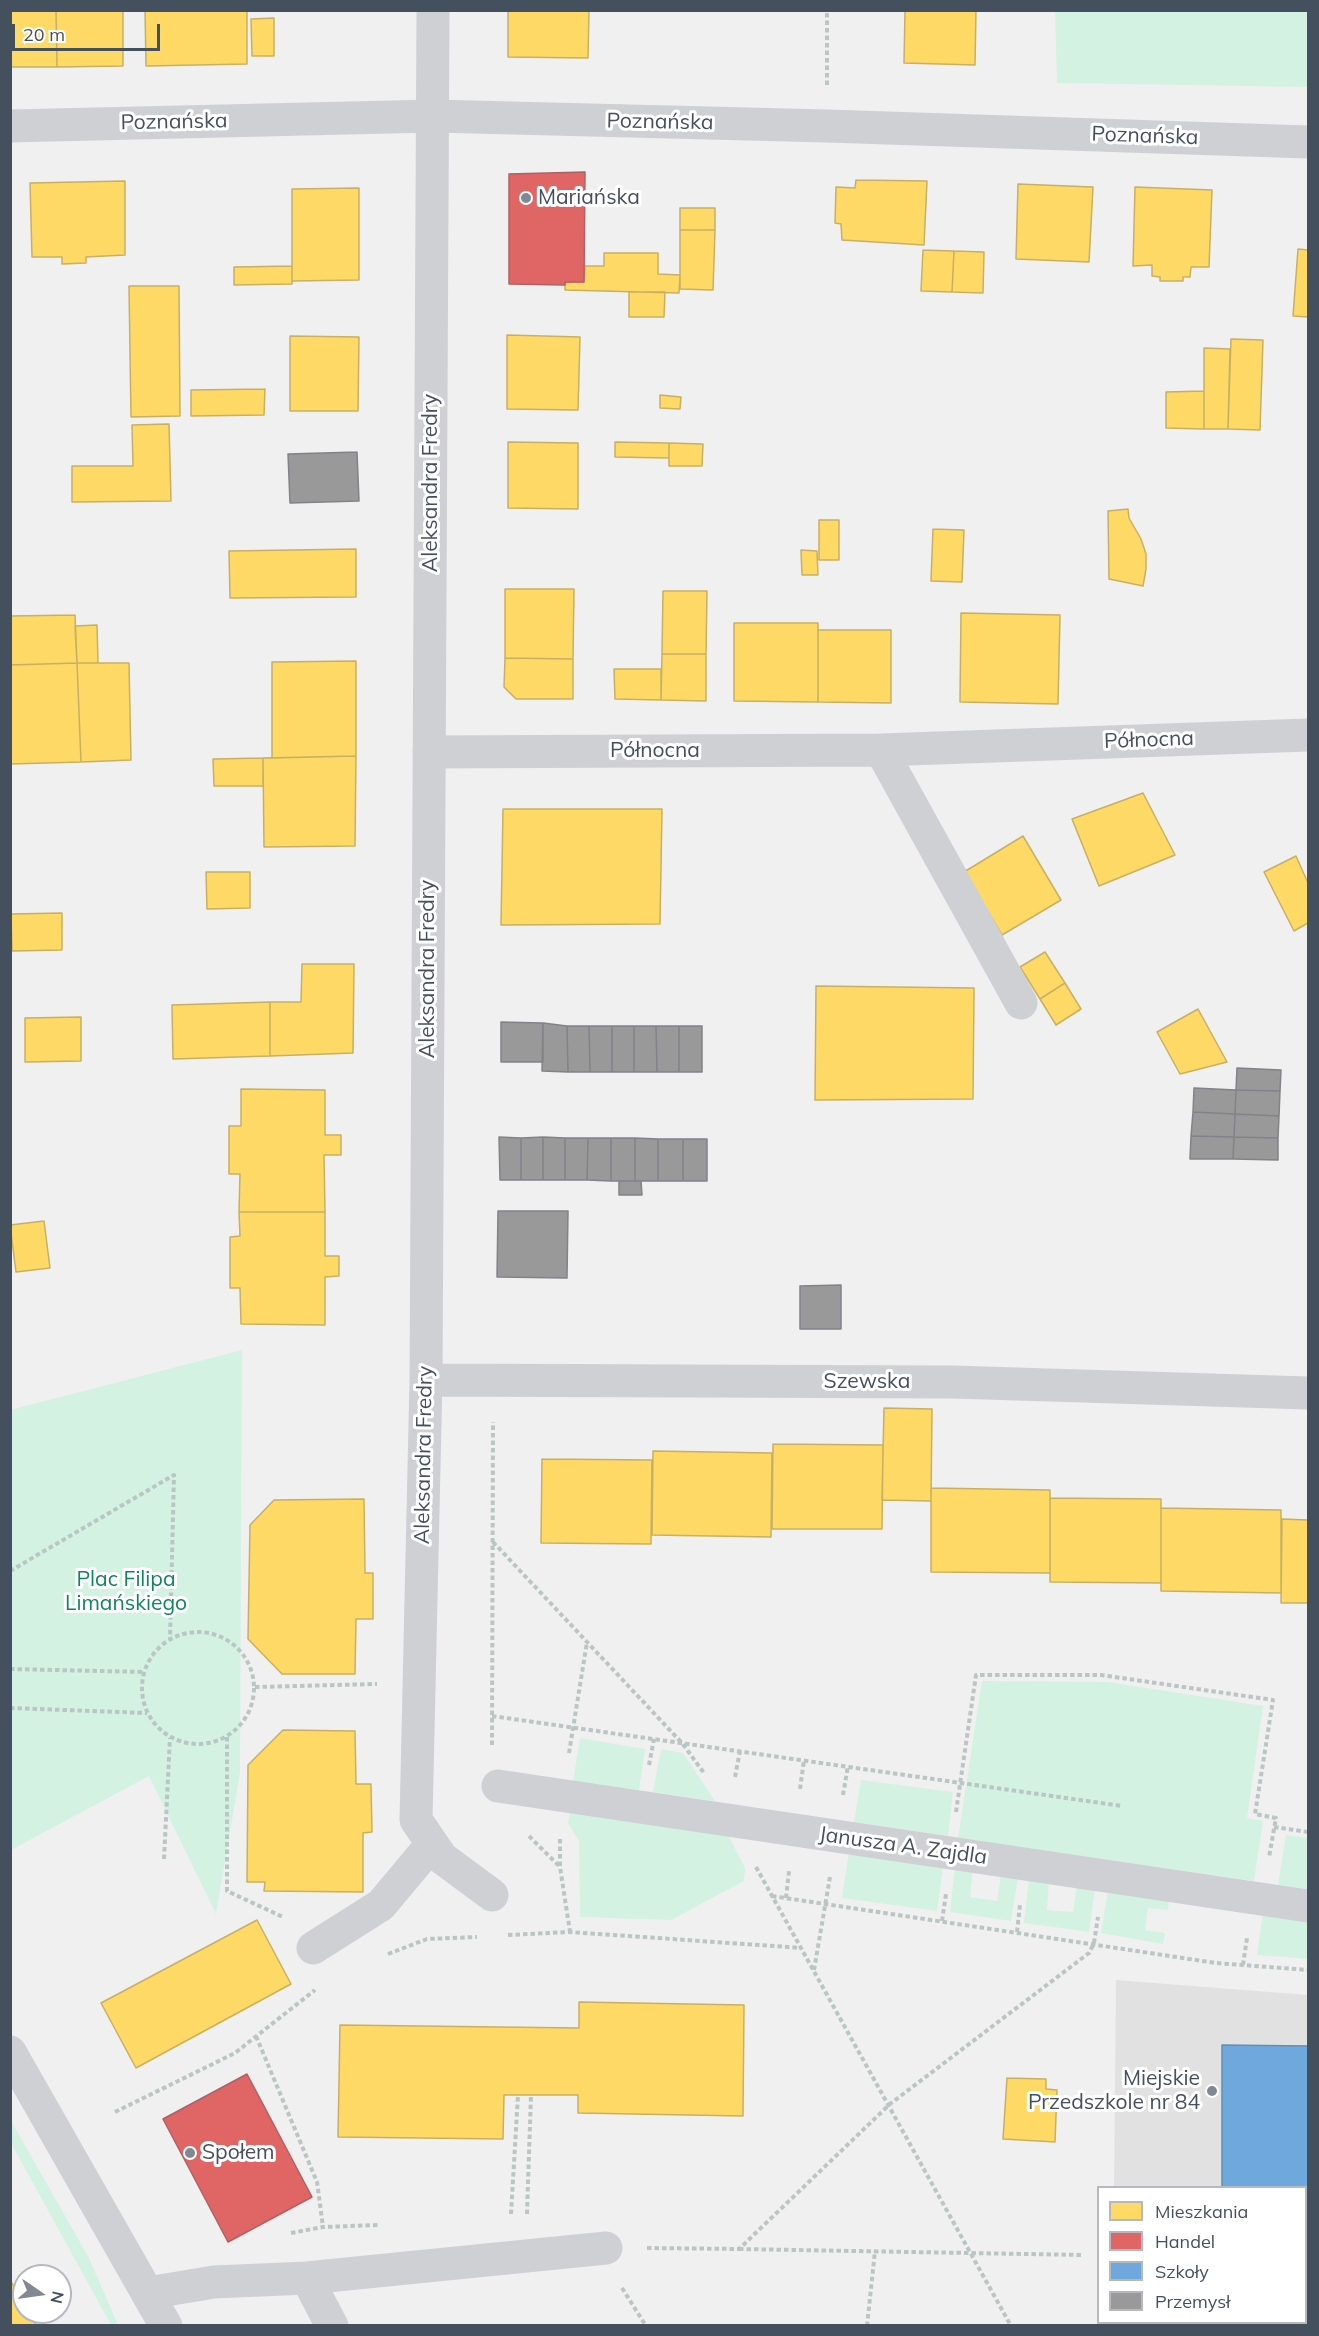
<!DOCTYPE html>
<html>
<head>
<meta charset="utf-8">
<style>
	body { margin:0 }
	#map { position:relative; width:1319px; height:2336px; overflow:hidden; background:#f1f0f0; font-family:Mulish,sans-serif }
	canvas { display:block }
	.frame { position:absolute; inset:0; border:12px solid #45505e; pointer-events:none }
	.legend { position:absolute; left:1097px; top:2186px; width:210px; height:138px; box-sizing:border-box; background:#fff; border:2px solid #b5b9bf; margin:0; padding:8px 10px; list-style:none; font-size:18px; color:#45505e }
	.legend li { display:flex; align-items:center; gap:12px; height:30px }
	.legend b { width:30px; border:2px solid #b5b9bf }
	.north { position:absolute; left:12px; top:2264px; width:60px; height:60px; box-sizing:border-box; background:#fff; border:2px solid #b5b9bf; border-radius:50%; rotate:103deg; font-size:16px; font-weight:700; line-height:24px; text-align:center; color:#45505e }
	.north::after { content:''; display:block; margin:auto; width:21px; height:27px; background:#818891; clip-path:polygon(50% 0,100% 100%,50% 72%,0 100%) }
	.scale { position:absolute; left:12px; top:24px; width:148px; height:27px; box-sizing:border-box; border:3px solid #45505e; border-top:0; padding-left:8px; font-size:18px; line-height:21px; white-space:nowrap; color:#45505e; -webkit-text-stroke:4px #fff; paint-order:stroke }
</style>
</head>
<body>
<div id="map">
<canvas width="1319" height="2336"></canvas>
<div class="frame"></div>
<ul class="legend">
<li><b style="height:16px;background:#ffd966"></b>Mieszkania</li>
<li><b style="height:16px;background:#e06666"></b>Handel</li>
<li><b style="height:16px;background:#6fa8dc"></b>Szkoły</li>
<li><b style="height:16px;background:#999"></b>Przemysł</li>
</ul>
<div class="north">N</div>
<div class="scale">20 m</div>
</div>
<script>
const ctx = document.querySelector('canvas').getContext('2d');
ctx.lineJoin = 'round';
function fill(path, color) {
  ctx.fillStyle = color;
  ctx.fill(path, 'evenodd');
}
function toPath(rows) {
  const path = new Path2D();
  for (const r of rows) {
    if (r.length === 3) {
      path.moveTo(r[0] + r[2], r[1]);
      path.arc(r[0], r[1], r[2], 0, 2 * Math.PI);
      continue;
    }
    path.moveTo(r[0], r[1]);
    for (let i = 2; i < r.length; i += 2) path.lineTo(r[i], r[i + 1]);
  }
  return path;
}
function trace(path, color, width, dash) {
  ctx.strokeStyle = color;
  ctx.lineWidth = width;
  ctx.lineCap = dash ? 'butt' : 'round';
  ctx.setLineDash(dash || []);
  ctx.stroke(path);
}
function write(font, color, halo, rows, align = 'center') {
  ctx.font = font + ' Mulish,sans-serif';
  ctx.lineWidth = 6;
  ctx.setLineDash([]);
  ctx.textBaseline = 'middle';
  ctx.strokeStyle = halo;
  ctx.fillStyle = color;
  for (const [text, x, y, turn = 0] of rows) {
    ctx.save();
    ctx.translate(x, y);
    ctx.rotate((+turn || 0) * Math.PI / 180);
    ctx.textAlign = isNaN(turn) ? turn : align;
    if (halo) ctx.strokeText(text, 0, 0);
    ctx.fillText(text, 0, 0);
    ctx.restore();
  }
}
fill(toPath([
	[1116,1980,1308,1995,1308,2325,1112,2325,1113,2322,1306,2322,1306,2188,1114,2187]
]), '#e2e1e2');
fill(toPath([
	[1055,11,1308,11,1308,87,1057,83],
	[242,1350,240,1773,216,1914,149,1776,11,1850,10,1410],
	[982,1681,1108,1682,1263,1706,1247,1818,1263,1821,1254,1881,958,1838],
	[580,1738,645,1749,639,1790,573,1781],
	[661,1749,683,1753,715,1801,653,1792],
	[861,1780,953,1792,948,1836,854,1822],
	[570,1810,727,1833,745,1868,744,1881,671,1920,580,1917,579,1841,568,1823],
	[1286,1835,1308,1838,1308,1889,1278,1885],
	[849,1851,943,1866,937,1911,842,1898],
	[955,1867,973,1870,970,1897,997,1901,1001,1874,1018,1877,1011,1921,950,1912],
	[1029,1878,1049,1881,1047,1910,1073,1912,1077,1886,1095,1888,1089,1932,1024,1923],
	[1108,1890,1169,1899,1168,1910,1148,1908,1145,1930,1165,1933,1163,1944,1101,1933],
	[1263,1913,1308,1920,1308,1959,1257,1955],
	[10,2119,89,2258,118,2325,111,2325,11,2143]
]), '#d3f2e2');
const homes = toPath([
	[10,10,56,10,57,67,10,67,10,10],
	[56,10,123,10,123,66,57,67,56,10],
	[145,10,247,10,247,64,146,66,145,10],
	[508,10,589,10,588,58,508,57,508,10],
	[905,10,976,10,975,65,904,63,905,10],
	[274,18,274,56,252,56,251,19,274,18],
	[856,180,927,181,924,245,842,240,841,224,835,223,836,187,855,188,856,180],
	[125,181,125,255,86,257,86,263,62,264,62,257,32,257,30,183,125,181],
	[1018,184,1093,187,1089,262,1016,259,1018,184],
	[1135,187,1212,190,1209,267,1191,267,1190,277,1183,277,1183,281,1160,281,1160,277,1152,276,1152,265,1133,266,1135,187],
	[359,188,359,280,292,281,292,189,359,188],
	[680,208,715,208,715,230,680,230,680,208],
	[680,230,715,230,713,290,680,289,680,230],
	[1298,249,1308,250,1308,317,1293,316,1298,249],
	[923,250,954,251,952,292,921,291,923,250],
	[954,251,984,252,983,293,952,292,954,251],
	[604,253,658,253,658,274,680,275,679,293,565,290,565,282,584,282,585,266,604,266,604,253],
	[292,266,292,284,234,285,234,267,292,266],
	[129,286,179,286,180,416,131,417,129,286],
	[629,292,665,292,664,317,629,317,629,292],
	[507,335,580,337,578,410,507,409,507,335],
	[290,336,359,337,358,411,290,411,290,336],
	[1231,339,1263,340,1260,430,1228,429,1231,339],
	[1204,348,1230,349,1228,429,1204,429,1204,348],
	[265,389,264,415,191,416,191,390,265,389],
	[1204,391,1204,429,1166,428,1166,392,1204,391],
	[660,395,681,397,680,409,660,408,660,395],
	[169,424,171,501,72,502,72,466,133,466,132,425,169,424],
	[508,442,578,443,578,509,508,508,508,442],
	[615,442,669,443,669,458,615,457,615,442],
	[669,443,703,444,702,466,669,466,669,443],
	[1128,509,1129,518,1141,539,1146,554,1146,569,1143,586,1109,579,1108,511,1128,509],
	[819,520,839,520,839,560,819,560,819,520],
	[933,529,964,530,962,582,931,581,933,529],
	[356,549,356,597,230,598,229,551,356,549],
	[801,550,817,551,818,575,802,575,801,550],
	[505,589,574,589,573,659,505,658,505,589],
	[663,591,707,591,706,654,662,654,663,591],
	[961,613,1060,615,1058,704,960,702,961,613],
	[75,615,77,663,10,665,10,616,75,615],
	[734,623,818,623,818,702,734,701,734,623],
	[97,625,98,663,77,663,75,626,97,625],
	[818,630,891,630,891,703,818,702,818,630],
	[662,654,706,654,706,701,661,700,662,654],
	[505,658,573,659,573,699,516,699,504,687,505,658],
	[356,661,356,756,272,758,272,662,356,661],
	[77,663,129,663,131,760,81,762,77,663],
	[77,663,81,762,10,764,10,665,77,663],
	[614,669,661,669,661,700,615,699,614,669],
	[356,756,355,846,264,847,263,758,356,756],
	[263,758,263,786,214,786,213,759,263,758],
	[1143,793,1175,855,1099,886,1072,819,1143,793],
	[503,809,662,809,660,924,501,925,503,809],
	[1023,836,1061,900,1002,935,964,872,1023,836],
	[1296,856,1308,883,1308,923,1294,931,1264,872,1296,856],
	[206,872,250,872,250,908,207,909,206,872],
	[62,913,62,950,12,951,11,914,62,913],
	[1045,952,1065,983,1040,999,1020,967,1045,952],
	[302,964,354,964,353,1053,270,1056,270,1002,301,1002,302,964],
	[1065,983,1081,1009,1056,1025,1040,999,1065,983],
	[816,986,974,988,973,1099,815,1100,816,986],
	[270,1002,270,1056,173,1059,172,1005,270,1002],
	[1198,1009,1227,1062,1180,1074,1157,1032,1198,1009],
	[81,1017,81,1061,25,1062,25,1018,81,1017],
	[241,1089,325,1090,325,1135,341,1135,341,1155,324,1155,325,1212,239,1212,240,1174,229,1174,229,1126,241,1126,241,1089],
	[239,1212,325,1212,325,1256,339,1256,339,1276,325,1277,325,1325,241,1324,240,1288,230,1288,230,1237,240,1236,239,1212],
	[44,1221,50,1268,16,1272,10,1225,44,1221],
	[884,1408,932,1409,931,1501,882,1500,884,1408],
	[773,1444,883,1445,882,1529,772,1529,773,1444],
	[653,1451,772,1453,771,1537,652,1535,653,1451],
	[542,1459,652,1460,651,1544,541,1543,542,1459],
	[931,1488,1050,1490,1050,1573,931,1572,931,1488],
	[1050,1498,1161,1499,1161,1583,1050,1582,1050,1498],
	[364,1499,365,1573,373,1573,373,1619,356,1619,355,1674,282,1674,248,1639,250,1525,274,1500,364,1499],
	[1161,1508,1281,1510,1281,1593,1161,1591,1161,1508],
	[1282,1519,1308,1520,1308,1603,1281,1603,1282,1519],
	[283,1730,355,1731,356,1784,371,1784,372,1832,363,1833,363,1892,264,1891,265,1882,247,1882,248,1765,283,1730],
	[257,1920,291,1984,136,2068,101,2003,257,1920],
	[579,2002,744,2005,743,2116,578,2113,578,2095,504,2095,503,2139,338,2137,340,2025,579,2028,579,2002],
	[1007,2078,1046,2079,1046,2089,1057,2090,1055,2142,1003,2139,1007,2078],
	[10,2280,24,2303,24,2312,29,2312,37,2326,10,2326,10,2280]
]);
fill(homes, '#ffd966');
trace(homes, '#c7b064', 1.5);
const shops = toPath([
	[585,172,584,282,565,282,565,285,509,284,509,174,585,172],
	[247,2074,312,2197,228,2242,163,2119,247,2074]
]);
fill(shops, '#e06666');
trace(shops, '#b25f64', 1.5);
const schools = toPath([
	[1222,2045,1308,2046,1308,2187,1222,2187,1222,2045]
]);
fill(schools, '#6fa8dc');
trace(schools, '#628eb6', 1.5);
const industry = toPath([
	[357,452,359,501,290,503,288,454,357,452],
	[501,1022,543,1023,543,1062,501,1062,501,1022],
	[543,1023,567,1026,568,1072,542,1071,543,1023],
	[567,1026,589,1026,590,1072,568,1072,567,1026],
	[589,1026,612,1026,612,1072,590,1072,589,1026],
	[612,1026,634,1026,634,1072,612,1072,612,1026],
	[634,1026,656,1026,657,1072,634,1072,634,1026],
	[656,1026,679,1026,679,1072,657,1072,656,1026],
	[679,1026,702,1026,702,1072,679,1072,679,1026],
	[1237,1068,1281,1070,1280,1091,1236,1090,1237,1068],
	[1194,1088,1236,1090,1235,1114,1193,1112,1194,1088],
	[1236,1090,1280,1091,1279,1116,1235,1114,1236,1090],
	[1193,1112,1235,1114,1234,1137,1191,1136,1193,1112],
	[1235,1114,1279,1116,1278,1138,1234,1137,1235,1114],
	[1191,1136,1234,1137,1233,1159,1190,1159,1191,1136],
	[499,1137,521,1138,521,1180,500,1180,499,1137],
	[543,1137,543,1180,521,1180,521,1138,543,1137],
	[543,1137,565,1138,565,1180,543,1180,543,1137],
	[1234,1137,1278,1138,1278,1160,1233,1159,1234,1137],
	[565,1138,588,1138,587,1180,565,1180,565,1138],
	[588,1138,611,1138,611,1181,587,1180,588,1138],
	[611,1138,635,1138,635,1181,611,1181,611,1138],
	[635,1138,658,1139,658,1181,635,1181,635,1138],
	[658,1139,683,1139,683,1181,658,1181,658,1139],
	[683,1139,707,1139,707,1181,683,1181,683,1139],
	[619,1181,641,1181,642,1195,619,1195,619,1181],
	[498,1211,568,1211,567,1278,497,1277,498,1211],
	[841,1285,841,1329,800,1329,800,1286,841,1285]
]);
fill(industry, '#999');
trace(industry, '#808387', 1.5);
trace(toPath([
	[827,85,827,10],
	[493,1542,682,1743,704,1773],
	[10,1571,174,1475,170,1639],
	[198,1688,56],
	[10,1669,144,1672],
	[255,1687,377,1684],
	[10,1708,147,1713],
	[492,1716,1122,1806],
	[227,1737,227,1891,283,1917],
	[492,1745,493,1422],
	[569,1753,587,1642],
	[649,1765,654,1739],
	[735,1777,740,1751],
	[800,1789,804,1760],
	[843,1795,848,1766],
	[956,1812,976,1675,1101,1675,1273,1700,1255,1814,1276,1818,1269,1857],
	[1274,1827,1308,1832],
	[529,1836,560,1867],
	[560,1839,560,1867,570,1932],
	[164,1859,170,1738],
	[756,1867,1011,2326],
	[772,1896,1216,1963,1308,1970],
	[786,1898,789,1871],
	[942,1921,946,1894],
	[1017,1932,1020,1905],
	[508,1935,570,1932,802,1948],
	[388,1954,427,1939,477,1937],
	[1243,1965,1247,1938],
	[814,1970,830,1877],
	[256,2036,317,2182,323,2227],
	[115,2112,235,2053,315,1990],
	[511,2214,518,2095],
	[527,2214,531,2095],
	[291,2233,323,2227,379,2225],
	[647,2248,739,2249,890,2104,1089,1953,1094,1943,1098,1917],
	[739,2249,1083,2255],
	[622,2288,646,2326],
	[867,2326,875,2251]
]), '#b9c6c4', 4, [4.5, 3]);
trace(toPath([
	[433,10,426,1380,416,1820,442,1858,492,1895],
	[10,126,433,116,827,126,1308,142],
	[881,750,1021,1003],
	[429,752,881,750,1308,735],
	[426,1380,952,1382,1308,1393],
	[498,1786,1308,1906],
	[313,1948,381,1905,432,1844],
	[10,2052,166,2326],
	[307,2278,332,2326],
	[148,2293,214,2282,307,2278,606,2248]
]), '#ced0d4', 33);
for (const [x, y, r, color] of [
	[526,198,6,"#818891"],
	[1212,2091,6,"#818891"],
	[190,2153,6,"#818891"]
]) {
  const dot = new Path2D();
  dot.arc(x, y, r, 0, 2 * Math.PI);
  ctx.fillStyle = color;
  ctx.fill(dot);
  trace(dot, '#fff', 2);
}
write('21px', '#45505e', '#fff', [
	["Poznańska",174,122,-1],
	["Poznańska",660,122,1],
	["Poznańska",1145,136,2],
	["Aleksandra Fredry",431,483,-90],
	["Północna",1149,740,-2],
	["Północna",655,751],
	["Aleksandra Fredry",428,969,-90],
	["Szewska",867,1382],
	["Aleksandra Fredry",424,1455,-89],
	["Janusza A. Zajdla",903,1846,8]
]);
write('21px', '#45505e', '#fff', [
	["Mariańska",538,198],
	["Miejskie",1200,2079,"right"],
	["Przedszkole nr 84",1200,2103,"right"],
	["Społem",202,2153]
], 'left');
write('21px', '#0f8658', '#fff', [
	["Plac Filipa",126,1580],
	["Limańskiego",126,1604]
]);
</script>
</body>
</html>
